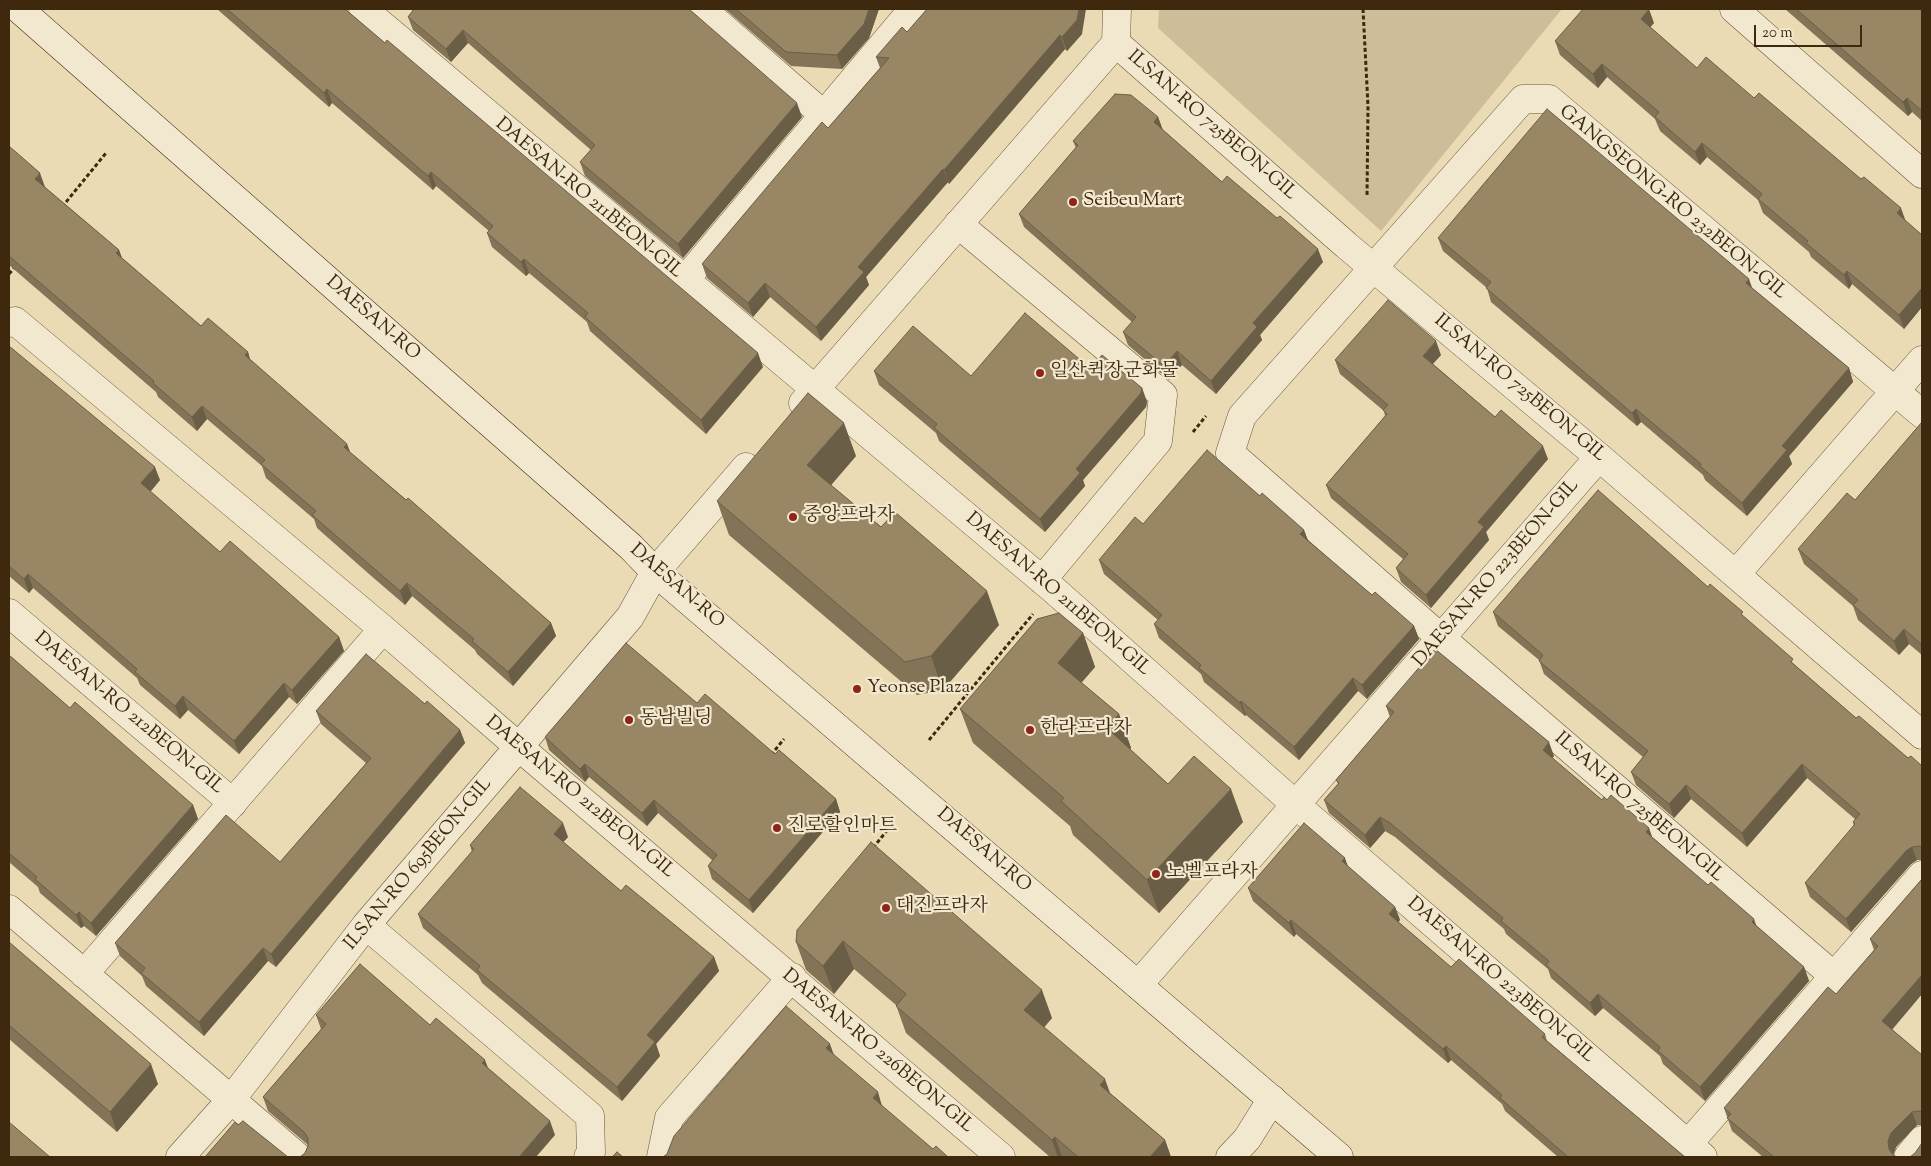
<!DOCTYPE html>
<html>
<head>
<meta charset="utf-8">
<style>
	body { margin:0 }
	#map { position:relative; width:1931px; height:1166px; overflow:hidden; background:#ebdbb5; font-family:"Sorts Mill Goudy",serif }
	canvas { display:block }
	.frame { position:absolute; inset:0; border:10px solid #3e290f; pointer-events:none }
	.scale { position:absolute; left:1754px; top:25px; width:108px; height:22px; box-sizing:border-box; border:2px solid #3e290f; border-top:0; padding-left:6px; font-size:15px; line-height:18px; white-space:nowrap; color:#3e290f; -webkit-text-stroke:4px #f2e8cf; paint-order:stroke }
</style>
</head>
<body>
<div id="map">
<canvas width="1931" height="1166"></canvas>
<div class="frame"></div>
<div class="scale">20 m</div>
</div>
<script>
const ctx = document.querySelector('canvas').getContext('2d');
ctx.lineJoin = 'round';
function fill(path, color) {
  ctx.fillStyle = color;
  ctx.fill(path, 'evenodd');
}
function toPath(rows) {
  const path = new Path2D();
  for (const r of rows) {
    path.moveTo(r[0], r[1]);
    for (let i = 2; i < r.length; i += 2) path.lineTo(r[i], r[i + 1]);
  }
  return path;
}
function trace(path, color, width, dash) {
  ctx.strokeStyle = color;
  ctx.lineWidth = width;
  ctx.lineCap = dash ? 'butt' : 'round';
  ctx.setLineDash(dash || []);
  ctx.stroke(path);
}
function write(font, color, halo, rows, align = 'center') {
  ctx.font = font + ' "Sorts Mill Goudy","Noto Serif KR",serif';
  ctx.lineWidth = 4.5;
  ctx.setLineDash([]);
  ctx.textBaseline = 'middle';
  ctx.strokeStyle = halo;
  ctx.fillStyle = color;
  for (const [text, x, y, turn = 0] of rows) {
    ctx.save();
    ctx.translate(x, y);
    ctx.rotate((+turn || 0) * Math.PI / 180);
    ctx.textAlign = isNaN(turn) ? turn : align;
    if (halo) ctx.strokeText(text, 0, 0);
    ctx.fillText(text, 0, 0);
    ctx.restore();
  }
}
fill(toPath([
	[1159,9,1562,9,1381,231,1158,28]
]), '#cebd99');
const street = toPath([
	[363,9,1054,590,1296,805,1703,1157],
	[702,9,825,116],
	[1734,9,1922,174],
	[1116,43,1346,245,1599,457,1922,735],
	[958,224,1163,395,1158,441,1042,580],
	[684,281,913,9],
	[9,323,15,321,383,629,519,747,1001,1157],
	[803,403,1116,43,1117,9],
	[1736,574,1922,360],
	[9,613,233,803],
	[9,909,298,1157],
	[366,925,590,1116,591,1153,588,1157],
	[84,974,383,629],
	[1835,977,1441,638,1230,453,1242,416,1523,99,1549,99,1922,414],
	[1138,985,1599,457],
	[1688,1144,1922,875],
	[180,1157,230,1101,366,925,630,617,655,572,746,467],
	[661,1157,669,1118,792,977],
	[1230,1157,1247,1139,1272,1099],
	[1908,1157,1922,1140]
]);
const secondary = toPath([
	[19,9,631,547,655,572,1339,1157]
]);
trace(street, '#695638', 29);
trace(secondary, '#3e290f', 29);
trace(toPath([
	[1363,9,1368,106,1367,197],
	[62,207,106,153],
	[9,274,15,267],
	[1193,432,1206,416],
	[929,740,1033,614],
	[771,755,784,739],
	[873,848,893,823]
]), '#3e290f', 3, [4, 2.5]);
trace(street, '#f2e8cf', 28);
trace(secondary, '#f2e8cf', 28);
fill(toPath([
	[217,9,345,9,763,367,706,434,590,331,587,322,529,273,526,276,492,247,487,233,489,231,436,186,433,190,332,103,329,107],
	[414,9,802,117,683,258,585,176,580,162,591,150,468,43,451,62,413,30,408,17],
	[725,9,879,9,869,38,842,69,791,66],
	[1785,9,1922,9,1922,121,1912,112,1908,116],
	[1654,23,1650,27,1697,68,1754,98,1922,235,1922,307,1904,329,1852,284,1849,289,1811,257,1809,252,1763,213,1758,200,1707,157,1700,165,1660,131,1655,119,1607,77,1598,88,1560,55,1555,41],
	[907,32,1082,34,1067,51,1065,49,949,184,948,182,866,277,869,285,821,341,770,297,753,317,707,278,702,264,828,128,880,68,876,57],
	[1158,117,1163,130,1222,182,1323,262,1260,335,1262,340,1216,394,1182,365,1169,380,1128,345,1123,332,1132,322,1024,227,1019,214,1076,148,1073,141],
	[9,146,45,187,119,250,122,258,201,326,248,352,250,360,347,444,350,452,551,623,556,636,513,686,477,654,475,650,412,596,405,605,369,574,317,528,314,519,266,478,262,466,207,419,197,431,158,397,156,392,9,265],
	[1438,238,1752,288,1849,368,1853,382,1789,456,1792,464,1747,516,1705,480,1703,475,1641,422,1637,426,1491,302,1487,288,1443,251],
	[9,346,160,480,150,492,220,552,339,637,344,651,297,704,289,697,239,754,188,710,180,719,140,685,137,678,33,588,29,593,9,576],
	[1441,355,1433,364,1495,417,1548,459,1486,532,1489,540,1431,608,1401,582,1396,568,1403,559,1331,498,1326,485,1385,416,1384,411,1340,374,1335,360],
	[1091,369,1142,388,1147,402,1146,407,1083,480,1085,486,1045,532,939,441,936,433,879,385,874,371,971,376],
	[1922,422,1922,655,1909,644,1899,655,1858,620,1853,606,1804,564,1798,549,1855,500],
	[856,456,831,485,999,625,943,690,917,695,729,535,717,501],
	[1260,496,1304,530,1308,541,1372,595,1414,626,1419,639,1367,699,1358,691,1299,760,1246,715,1245,716,1204,682,1201,674,1159,638,1154,624,1158,620,1104,574,1099,560,1143,524],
	[1708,587,1745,618,1796,666,1856,718,1908,758,1922,766,1922,860,1917,860,1911,864,1851,932,1810,897,1805,883,1854,826,1853,822,1855,819,1807,778,1747,847,1691,799,1674,818,1636,785,1631,772,1643,757,1544,674,1539,660,1498,626,1493,612],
	[1083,633,1095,667,1081,683,1119,714,1131,748,1130,749,1168,784,1243,822,1159,913,1073,835,1070,826,973,743,960,709],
	[9,655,70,708,193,805,198,819,96,936,84,926,81,928,40,893,38,887,9,862],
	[697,703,775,754,836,799,840,812,753,913,712,879,708,866,712,860,658,813,647,826,589,777,585,782,549,750,545,737],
	[425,704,460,730,465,743,276,967,268,961,204,1036,146,986,142,976,120,956,115,943,280,862,366,763,321,724,316,711],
	[1386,706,1554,756,1552,758,1602,800,1652,837,1804,967,1809,981,1705,1101,1663,1064,1660,1056,1603,1008,1595,1016,1551,978,1548,969,1506,934,1504,929,1395,837,1385,831,1370,848,1329,813,1324,800,1338,784,1336,780,1390,717],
	[568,837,563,842,621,891,714,957,719,971,656,1044,660,1056,622,1101,482,983,478,975,423,928,418,914,472,852,470,845],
	[871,842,1052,1018,1044,1027,1110,1093,1165,1140,1171,1157,1050,1157,906,1033,896,1005,854,969,834,994,806,970,796,942],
	[1347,866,1395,907,1400,920,1398,922,1451,967,1545,1034,1547,1041,1685,1157,1558,1157,1505,1111,1502,1104,1451,1060,1448,1063,1296,934,1294,937,1253,901,1248,888],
	[1922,879,1922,994,1892,1030,1922,1055,1922,1125,1917,1125,1896,1147,1893,1155,1897,1157,1763,1157,1732,1131,1724,1108,1836,994,1874,950,1870,939],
	[9,942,158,1084,117,1132,9,1039],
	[316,1015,430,1025,488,1068,555,1135,305,1153,308,1145,268,1111,263,1097,321,1029]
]), '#837357');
fill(toPath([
	[869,9,879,9,869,38,842,69,837,55],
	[1079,9,1086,9,1082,34,1067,51,1062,37],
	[1649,9,1654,23,1646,32,1641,19],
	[463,30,468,43,451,62,446,49],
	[1060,35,1065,49,949,184,944,170],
	[1602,64,1607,77,1598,88,1593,74],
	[327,89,332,103,329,107,324,93],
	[1907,98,1912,112,1908,116,1903,102],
	[797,103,802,117,683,258,678,244],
	[1158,117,1163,131,1154,122],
	[1702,143,1707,157,1700,165,1695,152],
	[943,169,948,182,866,277,869,285,821,341,816,327,858,267],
	[431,172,436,186,433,190,428,176],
	[40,173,45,187,40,193,35,179],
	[1901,208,1906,222,1897,213],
	[1318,249,1323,262,1260,335,1262,340,1216,394,1211,381,1253,323],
	[119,250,124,264,116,253],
	[524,259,529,273,526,276,521,262],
	[1847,271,1852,284,1849,289,1844,275],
	[1749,279,1754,293,1746,283],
	[765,283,770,297,753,317,748,303],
	[1922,288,1922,307,1904,329,1899,315],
	[1436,341,1441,355,1428,369,1423,356],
	[1177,351,1182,365,1169,380,1164,366],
	[248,352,252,366,245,355],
	[758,353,763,367,706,434,701,420],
	[1849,368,1853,382,1789,456,1792,464,1747,516,1742,503,1782,446],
	[1142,388,1147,402,1146,407,1083,480,1085,486,1045,532,1040,519,1076,469],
	[202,406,207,419,197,431,192,417],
	[1636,409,1641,422,1637,426,1632,413],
	[844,423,856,456,820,498,807,465],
	[347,444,352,457,344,447],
	[1543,446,1548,459,1486,532,1489,540,1431,608,1426,595,1478,522],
	[155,467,160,480,146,497,141,483],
	[1304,530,1309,543,1300,534],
	[28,574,33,588,29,593,24,579],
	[407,583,412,596,405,605,400,591],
	[987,591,999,625,943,690,931,656],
	[551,623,556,636,513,686,508,672],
	[1414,626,1419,639,1367,699,1362,685],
	[1904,629,1909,644,1899,655,1894,641],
	[1083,633,1095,667,1070,696,1058,663],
	[339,637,344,651,297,704,292,690],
	[1353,678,1358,691,1299,760,1294,747],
	[284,683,289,697,239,754,234,741],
	[183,696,188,710,180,719,175,706],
	[1241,701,1246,715,1245,716,1240,703],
	[1119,714,1131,748,1119,762,1107,728],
	[460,730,465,743,276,967,271,954],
	[1549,742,1554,756,1548,763,1543,750],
	[585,764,589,777,585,782,580,769],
	[1802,764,1807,778,1747,847,1742,833],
	[1686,785,1691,799,1674,818,1669,804],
	[1231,789,1243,822,1159,913,1147,880],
	[836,799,840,812,753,913,749,900],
	[654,800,658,813,647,826,642,813],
	[193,805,198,819,96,936,91,923],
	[1380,817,1385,831,1370,848,1365,835],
	[563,823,568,837,559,847,554,834],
	[1649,828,1654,842,1646,832],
	[1912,847,1917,860,1911,864,1851,932,1846,919,1906,851],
	[1345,858,1350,872,1342,861],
	[1395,907,1400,920,1393,928,1389,914],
	[79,912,84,926,81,928,76,915],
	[1754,919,1759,933,1752,922],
	[1291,920,1296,934,1294,937,1289,923],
	[843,941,854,969,834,994,823,966],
	[263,948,268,961,204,1036,199,1022],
	[714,957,719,971,656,1044,660,1056,622,1101,617,1087,647,1035],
	[1804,967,1809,981,1705,1101,1700,1087],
	[1922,975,1922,994,1887,1035,1882,1021],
	[1042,990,1052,1018,1035,1038,1024,1010],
	[1598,994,1603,1008,1595,1016,1590,1003],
	[830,1044,835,1058,826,1048],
	[1446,1046,1451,1060,1448,1063,1443,1049],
	[485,1060,490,1073,482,1063],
	[151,1064,158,1084,117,1132,110,1112],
	[1105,1079,1115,1107,1100,1085],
	[878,1092,882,1106,873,1098],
	[1912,1112,1917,1125,1896,1147,1893,1155,1889,1149,1888,1141,1891,1133],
	[550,1121,555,1135,536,1157,519,1157],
	[1055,1137,1062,1157,1058,1157,1052,1140],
	[1165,1140,1171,1157,1150,1157]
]), '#6a5e47');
const building = toPath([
	[227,9,345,9,385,43,387,40,758,353,701,420,585,317,588,313,524,259,521,262,487,233,493,226,431,172,428,176,327,89,324,93,227,9],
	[414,9,689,9,797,103,678,244,580,162,595,145,463,30,446,49,408,17,414,9],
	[736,9,869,9,864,24,837,55,786,52,736,9],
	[927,9,1079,9,1077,20,1062,37,1060,35,944,170,943,169,858,267,864,272,816,327,765,283,748,303,702,264,822,122,828,128,889,58,876,57,902,27,907,32,927,9],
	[1583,9,1649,9,1641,19,1697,68,1706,57,1754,98,1759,93,1861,179,1864,177,1901,208,1897,213,1922,235,1922,288,1899,315,1847,271,1844,275,1806,243,1808,241,1758,199,1762,194,1702,143,1695,152,1655,117,1659,112,1602,64,1593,74,1555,41,1583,9],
	[1796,9,1922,9,1922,111,1907,98,1903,102,1796,9],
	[1115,94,1131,95,1158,117,1154,122,1222,182,1227,176,1277,218,1280,216,1318,249,1253,323,1257,327,1211,381,1177,351,1164,366,1123,332,1136,317,1019,214,1078,145,1073,141,1115,94],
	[1547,109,1723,257,1749,279,1746,283,1849,368,1782,446,1787,450,1742,503,1700,466,1701,464,1636,409,1632,413,1486,288,1491,282,1438,238,1547,109],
	[9,146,40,173,35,179,119,250,116,253,201,326,208,318,248,352,245,355,347,444,344,447,406,500,408,498,551,623,508,672,472,641,474,639,407,583,400,591,364,560,312,515,316,511,261,464,265,460,202,406,192,417,153,383,154,381,9,256,9,146],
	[1388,300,1436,341,1423,356,1495,417,1501,410,1543,446,1478,522,1484,527,1426,595,1396,568,1408,554,1326,485,1387,414,1383,410,1388,405,1335,360,1388,300],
	[1025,313,1091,369,1102,355,1142,388,1141,393,1076,469,1080,473,1040,519,934,428,937,424,874,371,913,326,971,376,1025,313],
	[9,346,155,467,141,483,220,552,230,541,339,637,292,690,284,683,234,741,183,696,175,706,135,672,137,669,28,574,24,579,9,566,9,346],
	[808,393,844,423,807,465,881,527,895,512,987,591,931,656,905,662,717,501,808,393],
	[1922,422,1922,645,1904,629,1894,641,1853,605,1858,600,1798,549,1847,493,1855,500,1922,422],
	[1207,450,1260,496,1262,493,1304,530,1300,534,1372,595,1375,592,1414,626,1362,685,1353,678,1294,747,1241,701,1240,703,1199,668,1201,665,1154,624,1162,615,1099,560,1135,517,1143,524,1207,450],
	[1598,490,1708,587,1710,584,1743,612,1741,614,1793,659,1791,662,1856,718,1859,716,1908,758,1911,756,1922,766,1922,847,1920,846,1912,847,1906,851,1846,919,1805,883,1855,824,1853,822,1860,814,1802,764,1742,833,1686,785,1669,804,1631,772,1648,751,1539,661,1543,655,1493,612,1598,490],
	[1059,613,1083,633,1058,663,1119,714,1107,728,1168,784,1194,756,1231,789,1147,880,1061,801,1064,798,960,709,1037,619,1059,613],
	[626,643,697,703,705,694,775,754,779,750,836,799,749,900,708,866,717,855,654,800,642,813,585,764,580,769,545,737,626,643],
	[1435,649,1549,742,1543,750,1602,800,1604,797,1607,800,1611,795,1649,828,1646,832,1708,885,1711,882,1754,919,1752,922,1804,967,1700,1087,1658,1051,1660,1047,1598,994,1590,1003,1546,965,1549,961,1501,921,1503,918,1390,823,1380,817,1365,835,1324,800,1339,783,1336,780,1394,712,1386,706,1435,649],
	[366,654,425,704,427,701,460,730,271,954,263,948,199,1022,141,973,145,968,115,943,226,815,280,862,371,758,316,711,366,654],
	[9,655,70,708,75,702,193,805,91,923,79,912,76,915,35,879,37,877,9,853,9,655],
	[520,787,563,823,554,834,621,891,626,885,714,957,647,1035,655,1042,617,1087,477,970,480,966,418,914,474,849,470,845,520,787],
	[1304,823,1345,858,1342,861,1395,907,1389,914,1451,967,1459,959,1545,1034,1542,1037,1685,1157,1568,1157,1500,1098,1502,1095,1446,1046,1443,1049,1291,920,1289,923,1248,888,1304,823],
	[871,842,1042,990,1024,1010,1105,1079,1100,1085,1165,1140,1150,1157,1078,1157,1055,1137,1052,1140,896,1006,906,994,843,941,823,966,796,942,797,930,871,842],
	[1922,879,1922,975,1882,1021,1922,1055,1922,1112,1920,1111,1912,1112,1891,1133,1888,1141,1889,1149,1893,1155,1897,1157,1774,1157,1727,1118,1731,1114,1724,1108,1828,987,1836,994,1878,946,1870,939,1922,879],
	[9,942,151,1064,110,1112,9,1025,9,942],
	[360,964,430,1025,436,1018,485,1060,482,1063,550,1121,519,1157,300,1157,305,1153,308,1146,308,1138,304,1132,263,1097,326,1024,316,1015,360,964],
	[786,1006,830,1044,826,1048,878,1092,873,1098,933,1149,936,1146,948,1157,663,1157,667,1154,674,1136,786,1006],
	[243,1121,288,1157,205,1157,235,1122,238,1125,243,1121],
	[9,1122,50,1157,9,1157,9,1122],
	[1922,1143,1922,1157,1910,1157,1915,1153,1922,1143],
	[617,1152,623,1157,612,1157,617,1152]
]);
fill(building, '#988665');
trace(building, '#6a5e47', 1);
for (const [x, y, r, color] of [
	[1073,202,5,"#8f2418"],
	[1040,373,5,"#8f2418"],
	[793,517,5,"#8f2418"],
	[857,689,5,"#8f2418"],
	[629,720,5,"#8f2418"],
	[1030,730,5,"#8f2418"],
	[777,828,5,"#8f2418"],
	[1156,874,5,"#8f2418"],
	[886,908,5,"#8f2418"]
]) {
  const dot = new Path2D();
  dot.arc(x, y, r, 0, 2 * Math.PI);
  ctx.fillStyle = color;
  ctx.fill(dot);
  trace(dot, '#f2e8cf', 2);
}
write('19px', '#3e290f', '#f2e8cf', [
	["ILSAN-RO 725BEON-GIL",1211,126,41],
	["DAESAN-RO 211BEON-GIL",588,199,40],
	["GANGSEONG-RO 232BEON-GIL",1672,203,40],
	["DAESAN-RO",372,319,41],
	["ILSAN-RO 725BEON-GIL",1519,389,40],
	["DAESAN-RO 223BEON-GIL",1497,574,-49],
	["DAESAN-RO",676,587,41],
	["DAESAN-RO 211BEON-GIL",1057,595,41],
	["DAESAN-RO 212BEON-GIL",128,714,40],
	["DAESAN-RO 212BEON-GIL",579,798,40],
	["ILSAN-RO 725BEON-GIL",1638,808,41],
	["DAESAN-RO",983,851,41],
	["ILSAN-RO 695BEON-GIL",419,865,-50],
	["DAESAN-RO 223BEON-GIL",1500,981,41],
	["DAESAN-RO 226BEON-GIL",877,1052,40]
]);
write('19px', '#3e290f', '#f2e8cf', [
	["Seibeu Mart",1083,202],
	["일산퀵장군화물",1050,373],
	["중앙프라자",803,517],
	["Yeonse Plaza",867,689],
	["동남빌딩",639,720],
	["한라프라자",1040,730],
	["진로할인마트",787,828],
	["노벨프라자",1166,874],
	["대진프라자",896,908]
], 'left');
</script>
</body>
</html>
